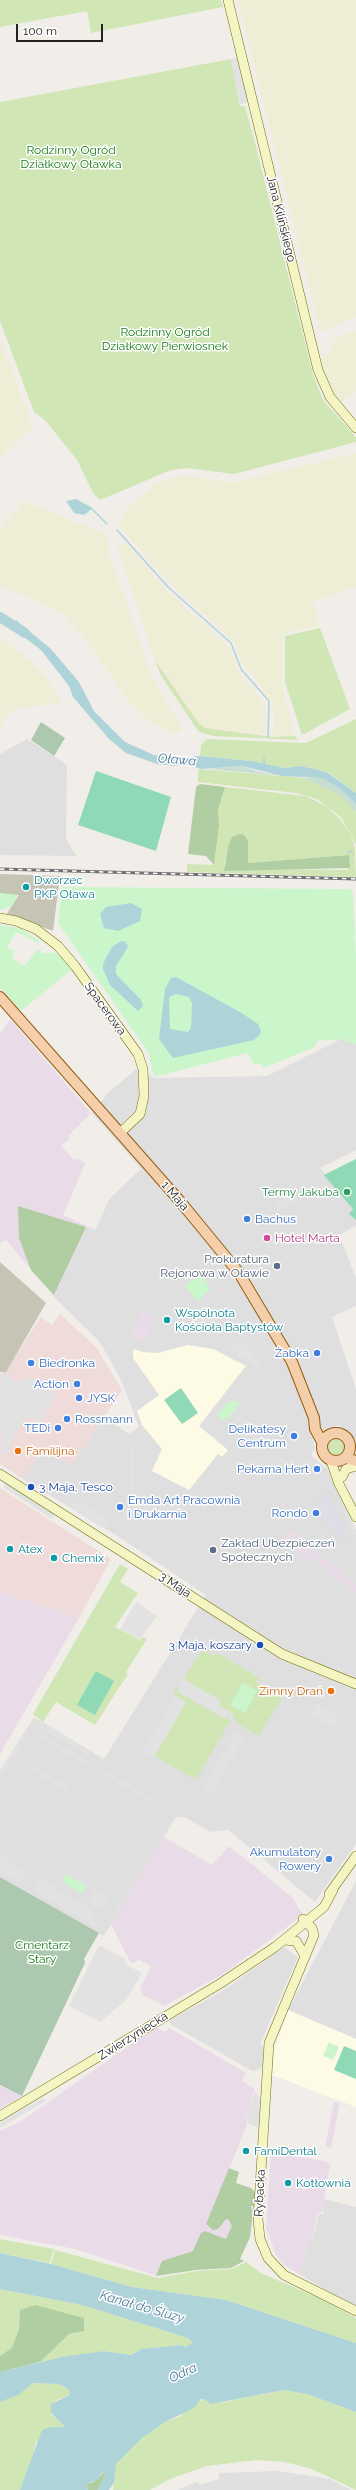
<!DOCTYPE html>
<html>
<head>
<meta charset="utf-8">
<style>
	body { margin:0 }
	#map { position:relative; width:356px; height:2490px; overflow:hidden; background:#f1eee9; font-family:Raleway,sans-serif }
	canvas { display:block }
	.scale { position:absolute; left:16px; top:24px; width:87px; height:18px; box-sizing:border-box; border:2px solid #222; border-top:0; padding-left:5px; font-size:12px; line-height:14px; white-space:nowrap; color:#222; -webkit-text-stroke:3px #fff; paint-order:stroke }
</style>
</head>
<body>
<div id="map">
<canvas width="356" height="2490"></canvas>
<div class="scale">100 m</div>
</div>
<script>
const ctx = document.querySelector('canvas').getContext('2d');
ctx.lineJoin = 'round';
function fill(path, color) {
  ctx.fillStyle = color;
  ctx.fill(path, 'evenodd');
}
function toPath(rows) {
  const path = new Path2D();
  for (const r of rows) {
    if (r.length === 3) {
      path.moveTo(r[0] + r[2], r[1]);
      path.arc(r[0], r[1], r[2], 0, 2 * Math.PI);
      continue;
    }
    path.moveTo(r[0], r[1]);
    for (let i = 2; i < r.length; i += 2) path.lineTo(r[i], r[i + 1]);
  }
  return path;
}
function trace(path, color, width, dash) {
  ctx.strokeStyle = color;
  ctx.lineWidth = width;
  ctx.lineCap = dash ? 'butt' : 'round';
  ctx.setLineDash(dash || []);
  ctx.stroke(path);
}
function write(font, color, halo, rows, align = 'center') {
  ctx.font = font + ' Raleway,sans-serif';
  ctx.lineWidth = 3;
  ctx.setLineDash([]);
  ctx.textBaseline = 'middle';
  ctx.strokeStyle = halo;
  ctx.fillStyle = color;
  for (const [text, x, y, turn = 0] of rows) {
    ctx.save();
    ctx.translate(x, y);
    ctx.rotate((+turn || 0) * Math.PI / 180);
    ctx.textAlign = isNaN(turn) ? turn : align;
    if (halo) ctx.strokeText(text, 0, 0);
    ctx.fillText(text, 0, 0);
    ctx.restore();
  }
}
fill(toPath([
	[27,739,67,765,66,838,76,856,0,855,0,754],
	[341,1039,356,1044,356,1150,320,1168,354,1210,349,1214,356,1220,356,1226,339,1235,356,1278,356,1306,332,1317,356,1389,356,1442,352,1435,339,1425,311,1434,315,1448,311,1455,324,1467,326,1466,356,1533,356,1844,315,1902,228,1830,211,1832,184,1817,176,1817,104,1936,0,1877,0,1771,34,1717,104,1759,206,1595,114,1534,23,1479,43,1447,72,1465,104,1417,129,1434,139,1427,122,1382,100,1342,54,1297,87,1226,95,1230,110,1198,141,1169,92,1113,109,1092,136,1069,154,1078,267,1076],
	[356,1881,356,2039,288,2010],
	[284,1947,298,1957,260,2044,264,2047,263,2066,261,2068,253,2071,249,2069,170,2024,170,2020,224,1990],
	[324,2199,356,2207,356,2308,299,2274,310,2237,313,2237,319,2214,323,2214],
	[278,2471,330,2479,350,2490,178,2490,198,2481,199,2485,219,2479,219,2473]
]), '#e0dfdf');
fill(toPath([
	[60,1314,96,1347,122,1390,72,1465,43,1447,23,1479,0,1464,0,1375,6,1370,41,1317,52,1325],
	[0,1488,111,1559,79,1618,0,1592]
]), '#f0dbdb');
fill(toPath([
	[10,1019,91,1113,68,1136,70,1138,61,1146,75,1161,78,1158,85,1164,63,1215,87,1226,54,1297,6,1240,0,1243,0,1034],
	[141,1312,154,1317,145,1341,132,1336],
	[290,1530,356,1585,356,1593,311,1556,307,1561,282,1540],
	[0,1592,79,1618,0,1754],
	[164,1837,212,1865,229,1846,292,1897,303,1915,223,1974,164,2006,143,1995,140,1989,151,1966,139,1960,131,1964,111,1924],
	[156,2027,165,2032,169,2028,246,2073,242,2081,255,2089,246,2116,247,2125,223,2184,255,2198,250,2237,240,2259,199,2265,157,2276,75,2249,0,2235,0,2131,21,2121],
	[0,2086,22,2096,0,2109],
	[334,2102,340,2103,331,2148,325,2146],
	[271,2152,325,2161,330,2164,322,2213,318,2212,313,2236,310,2236,299,2274,285,2266,276,2255,266,2228]
]), '#e9dce8');
fill(toPath([
	[188,1345,213,1349,246,1366,199,1426,228,1450,222,1457,218,1454,189,1490,152,1471,162,1449,142,1425,137,1411,159,1395,133,1358,133,1349,143,1352,157,1353],
	[288,2010,356,2039,356,2107,272,2075,274,2050]
]), '#fdfbe6');
fill(toPath([
	[0,874,60,876,53,931,7,914,17,896,0,895],
	[0,1262,46,1303,6,1372,0,1372]
]), '#c5c4b5');
fill(toPath([
	[238,0,356,0,356,317,321,331,317,328,319,324],
	[356,331,356,391,340,404,333,394,320,361,332,348,331,343,341,336],
	[0,340,33,427,0,458],
	[356,453,356,587,313,602,320,626,282,634,283,690,295,736,273,737,274,715,271,700,243,664,234,642,169,583,119,526,121,519,128,508,157,483,176,477,196,477,230,483],
	[24,501,106,534,110,555,148,666,153,679,182,728,179,733,163,729,144,717,130,704,87,641,63,613,0,585,0,530],
	[125,543,167,591,229,647,240,673,265,705,265,734,205,728,199,724,166,680,154,659,117,545],
	[0,637,31,661,49,681,61,703,15,709,6,717,0,730]
]), '#eeeed7');
fill(toPath([
	[0,0,221,0,223,7,91,33,87,11,0,27],
	[231,59,240,106,245,106,254,139,313,375,323,400,356,437,356,442,234,474,187,468,171,470,100,500,93,493,77,460,45,420,34,412,0,321,0,102],
	[320,628,350,709,302,735,285,682,285,636],
	[154,659,199,724,205,728,273,737,295,736,298,740,214,736,199,732,162,677],
	[356,719,356,793,329,773,320,770,300,766,285,768,251,761,200,756,201,745,207,739,306,743],
	[198,769,304,778,329,788,341,796,356,812,356,845,341,817,317,799,296,793,198,782],
	[225,787,305,796,326,806,340,819,350,834,355,848,356,877,187,872,187,864,214,865,219,826,218,810],
	[248,841,248,863,349,855,348,870,255,869,224,865,226,859],
	[336,1448,10],
	[120,1564,128,1569,120,1582,138,1593,115,1627,140,1640,143,1637,147,1639,126,1672,128,1674,95,1725,56,1702,43,1722,33,1714],
	[202,1650,214,1656,216,1652,259,1678,256,1682,282,1698,259,1736,237,1723,232,1713,219,1706,221,1701,184,1679],
	[177,1687,179,1687,177,1691,225,1719,228,1717,230,1721,196,1780,155,1756,186,1702,174,1694,173,1691],
	[0,2239,54,2249,50,2263,0,2253],
	[55,2250,158,2278,197,2271,232,2269,246,2262,261,2273,321,2299,356,2318,356,2343,226,2300,132,2287,51,2264],
	[0,2289,82,2305,188,2338,193,2343,185,2347,182,2345,141,2349,131,2355,104,2351,40,2362,69,2334,84,2331,20,2311,19,2329,12,2349,0,2356],
	[33,2383,59,2384,68,2389,70,2395,55,2401,51,2414,65,2427,51,2427,36,2442,29,2471,20,2490,0,2490,0,2402],
	[284,2390,307,2394,356,2412,356,2490,312,2469,285,2462,256,2460,207,2466,170,2479,150,2490,113,2490,116,2464,146,2434,165,2422,179,2417,198,2401,206,2400,219,2403]
]), '#d0e6b4');
fill(toPath([
	[200,784,225,787,218,810,219,826,214,865,206,856,188,854,196,787],
	[240,834,244,835,248,841,248,863,349,855,350,868,224,871,229,844,232,837],
	[18,1206,86,1227,54,1295,31,1270,19,1238],
	[229,2168,239,2172,236,2183,251,2188,255,2192,254,2206,251,2206,251,2209,253,2210,250,2237,240,2259,244,2261,231,2268,196,2270,156,2276,162,2261,193,2251,201,2233,205,2231,226,2239,232,2226,229,2220,226,2219,218,2229,213,2230,206,2224],
	[35,2305,84,2318,84,2331,69,2334,40,2362,0,2372,0,2356,12,2348,19,2329,20,2310],
	[105,2471,106,2474,98,2490,88,2490,86,2484,94,2482]
]), '#b1cda2');
fill(toPath([
	[242,766,259,772,284,776,208,769],
	[304,778,321,778,339,788,356,804,356,812,338,794]
]), '#c8ded2');
fill(toPath([
	[41,722,65,738,54,756,31,740],
	[0,1877,99,1933,84,1959,85,1963,22,2096,0,2085]
]), '#acc8ae');
fill(toPath([
	[62,887,350,889,353,892,356,957,356,1044,341,1039,317,1041,315,1047,264,1068,261,1063,254,1065,248,1053,154,1077,148,1052,58,923],
	[0,893,19,895,12,906,0,910],
	[0,925,19,928,39,940,39,944,16,932,7,947,15,951,12,958,25,966,37,949,44,954,52,952,62,957,71,970,21,1011,0,987],
	[199,1275,202,1276,211,1289,197,1301,185,1285],
	[234,1400,239,1404,229,1417,222,1420,217,1415,229,1401,231,1403],
	[243,1683,257,1691,245,1713,230,1705],
	[65,1874,87,1886,82,1894,61,1881],
	[329,2042,339,2047,333,2060,323,2056]
]), '#cbf6cc');
fill(toPath([
	[96,771,171,797,156,851,78,825],
	[356,1159,356,1220,349,1214,353,1209,324,1175],
	[181,1388,198,1413,182,1424,164,1400],
	[96,1671,114,1681,95,1715,77,1705],
	[344,2046,356,2051,356,2079,334,2070]
]), '#8fd9b7');
fill(toPath([
	[239,58,249,102,240,104,231,59],
	[294,1193,298,1200,279,1210,275,1203],
	[200,1310,208,1322,192,1334,189,1331,198,1324,192,1315],
	[244,1341,261,1365,259,1370,230,1346],
	[1,1373,21,1384,20,1380,36,1378,36,1382,40,1383,43,1378,55,1387,52,1391,57,1395,39,1423,31,1418,23,1418,24,1420,1,1461],
	[122,1440,133,1447,134,1457,133,1487,127,1519,125,1516,131,1490,132,1451,121,1444],
	[5,1483,55,1515,52,1519,3,1487],
	[339,1489,356,1530,356,1534,353,1535,335,1490],
	[77,1499,110,1520,110,1525,102,1528,63,1503,69,1502,75,1506],
	[136,1602,157,1616,140,1639,120,1629],
	[184,1679,221,1701,219,1706,229,1711,225,1719,177,1691],
	[176,1696,186,1702,153,1759,142,1753],
	[317,1703,339,1717,332,1728,310,1714],
	[35,1719,91,1752,89,1756,32,1723],
	[236,1732,245,1737,210,1796,201,1791],
	[43,1734,86,1760,84,1764,41,1738],
	[22,1735,25,1737,1,1778,0,1771],
	[31,1765,69,1787,66,1791,29,1769],
	[104,1770,152,1798,150,1802,102,1774],
	[170,1820,171,1821,115,1915,113,1914],
	[0,1855,25,1870,21,1883,0,1871],
	[40,1879,96,1912,92,1920,97,1923,95,1927,33,1891],
	[94,1890,108,1898,101,1909,88,1902],
	[99,1945,125,1959,125,1964,142,1973,126,2000,100,2022,69,2006],
	[255,2092,261,2099,259,2127,248,2124,246,2116],
	[43,2098,46,2101,0,2128,0,2122]
]), '#e2e2e2');
fill(toPath([
	[328,1492,345,1537,339,1539,321,1517,322,1513,317,1505]
]), '#dddee7');
fill(toPath([
	[76,499,91,507,92,509,84,515,74,513,66,501],
	[16,620,51,649,79,682,94,711,125,742,154,755,182,758,200,756,251,761,285,768,300,766,320,770,328,773,356,793,356,804,339,788,321,778,282,776,242,766,202,769,183,764,176,766,157,764,126,753,109,739,73,697,69,686,41,650,12,628],
	[131,903,142,909,140,921,118,931,104,928,100,914,106,907],
	[121,941,126,942,128,947,116,966,116,974,141,1000,143,1006,138,1011,110,985,103,969,103,964,112,947],
	[176,977,240,1012,258,1024,261,1031,260,1034,254,1040,173,1058,159,1039,165,989,171,978],
	[176,994,189,997,192,1003,191,1028,188,1032,170,1029,169,997],
	[0,2253,51,2264,132,2287,226,2300,356,2343,356,2412,307,2394,284,2390,211,2404,206,2400,201,2399,194,2408,165,2422,143,2437,116,2464,114,2483,109,2490,98,2490,106,2474,105,2471,100,2475,98,2480,86,2484,88,2490,20,2490,42,2430,51,2427,65,2427,51,2413,51,2404,70,2395,68,2389,59,2384,33,2383,18,2395,0,2402,0,2372,62,2357,104,2351,131,2355,141,2349,182,2345,185,2347,193,2343,188,2338,82,2305,0,2289]
]), '#aed4da');
trace(toPath([
	[92,509,107,524],
	[117,530,168,587,231,643,241,669,269,701,268,737],
	[264,766,264,758],
	[348,852,352,852]
]), '#aed4da', 1.5);
trace(toPath([
	[0,617,25,633]
]), '#aed4da', 10);
const secondary = toPath([
	[228,0,318,370,330,397,356,428],
	[0,918,16,921,36,929,58,946,75,966,138,1054,143,1069,144,1096,140,1114,120,1133],
	[331,1461,339,1484,356,1517],
	[0,1474,282,1654,356,1684],
	[342,1477,346,1469,356,1466],
	[329,1894,356,1856],
	[303,1919,312,1928,314,1935,269,2043,258,2219,260,2239,268,2258,284,2275,356,2311],
	[284,1940,296,1941,305,1956],
	[0,2116,221,1983,275,1947,324,1907,333,1890]
]);
const primary = toPath([
	[0,997,179,1200,239,1273,292,1362,314,1418,315,1429,322,1442],
	[336,1447,14],
	[345,1458,356,1461]
]);
trace(secondary, '#6f730f', 10);
trace(primary, '#925c0d', 12);
trace(secondary, '#f5f4c3', 9);
trace(primary, '#f5cfab', 10);
const rail = toPath([
	[0,869,356,879]
]);
trace(rail, '#707070', 3);
trace(rail, '#fff', 1.5, [4.5]);
for (const [x, y, r, color] of [
	[26,887,4,"#0f9aa8"],
	[347,1192,4,"#2e9e5b"],
	[247,1219,4,"#3f7fe0"],
	[267,1238,4,"#d1479c"],
	[277,1266,4,"#5c6f8a"],
	[167,1320,4,"#0f9aa8"],
	[317,1353,4,"#3f7fe0"],
	[31,1363,4,"#3f7fe0"],
	[77,1384,4,"#3f7fe0"],
	[79,1398,4,"#3f7fe0"],
	[67,1419,4,"#3f7fe0"],
	[58,1428,4,"#3f7fe0"],
	[294,1436,4,"#3f7fe0"],
	[18,1451,4,"#e8710a"],
	[317,1469,4,"#3f7fe0"],
	[31,1487,4,"#1a4fb4"],
	[120,1507,4,"#3f7fe0"],
	[316,1513,4,"#3f7fe0"],
	[10,1549,4,"#0f9aa8"],
	[213,1550,4,"#5c6f8a"],
	[54,1558,4,"#0f9aa8"],
	[260,1645,4,"#1a4fb4"],
	[331,1691,4,"#e8710a"],
	[329,1859,4,"#3f7fe0"],
	[246,2151,4,"#0f9aa8"],
	[288,2183,4,"#0f9aa8"]
]) {
  const dot = new Path2D();
  dot.arc(x, y, r, 0, 2 * Math.PI);
  ctx.fillStyle = color;
  ctx.fill(dot);
  trace(dot, '#fff', 1.5);
}
write('12px', '#167a17', '#fff', [
	["Rodzinny Ogród",71,150],
	["Działkowy Oławka",71,164],
	["Rodzinny Ogród",165,332],
	["Działkowy Pierwiosnek",165,346],
	["Cmentarz",42,1945],
	["Stary",42,1959]
]);
write('12px', '#222', '#fff', [
	["Jana Kilińskiego",281,219,76],
	["Spacerowa",105,1009,54],
	["1 Maja",175,1196,49],
	["3 Maja",175,1585,34],
	["Zwierzyniecka",133,2036,-32],
	["Rybacka",260,2193,-87]
]);
write('12px', '#0d838f', '#fff', [
	["Dworzec",34,880],
	["PKP Oława",34,894],
	["Wspólnota",175,1313],
	["Kościoła Baptystów",175,1327],
	["Atex",18,1549],
	["Chemix",62,1558],
	["FamiDental",254,2151],
	["Kotłownia",296,2183]
], 'left');
write('12px', '#27864d', '#fff', [
	["Termy Jakuba",339,1192]
], 'right');
write('12px', '#366cbe', '#fff', [
	["Bachus",255,1219,"left"],
	["Żabka",309,1353],
	["Biedronka",39,1363,"left"],
	["Action",69,1384],
	["JYSK",87,1398,"left"],
	["Rossmann",75,1419,"left"],
	["TEDi",50,1428],
	["Delikatesy",286,1429],
	["Centrum",286,1443],
	["Pekarna Hert",309,1469],
	["Emda Art Pracownia",128,1500,"left"],
	["i Drukarnia",128,1514,"left"],
	["Rondo",308,1513],
	["Akumulatory",321,1852],
	["Rowery",321,1866]
], 'right');
write('12px', '#b23c85', '#fff', [
	["Hotel Marta",275,1238]
], 'left');
write('12px', '#4e5e75', '#fff', [
	["Prokuratura",269,1259],
	["Rejonowa w Oławie",269,1273],
	["Zakład Ubezpieczeń",221,1543,"left"],
	["Społecznych",221,1557,"left"]
], 'right');
write('12px', '#c56008', '#fff', [
	["Familijna",26,1451],
	["Zimny Drań",323,1691,"right"]
], 'left');
write('12px', '#164399', '#fff', [
	["3 Maja, Tesco",39,1487],
	["3 Maja, koszary",252,1645,"right"]
], 'left');
write('italic 13px', '#4e7a9b', '#fff', [
	["Oława",177,760,5],
	["Kanał do Śluzy",142,2307,16],
	["Odra",183,2373,-25]
]);
</script>
</body>
</html>
